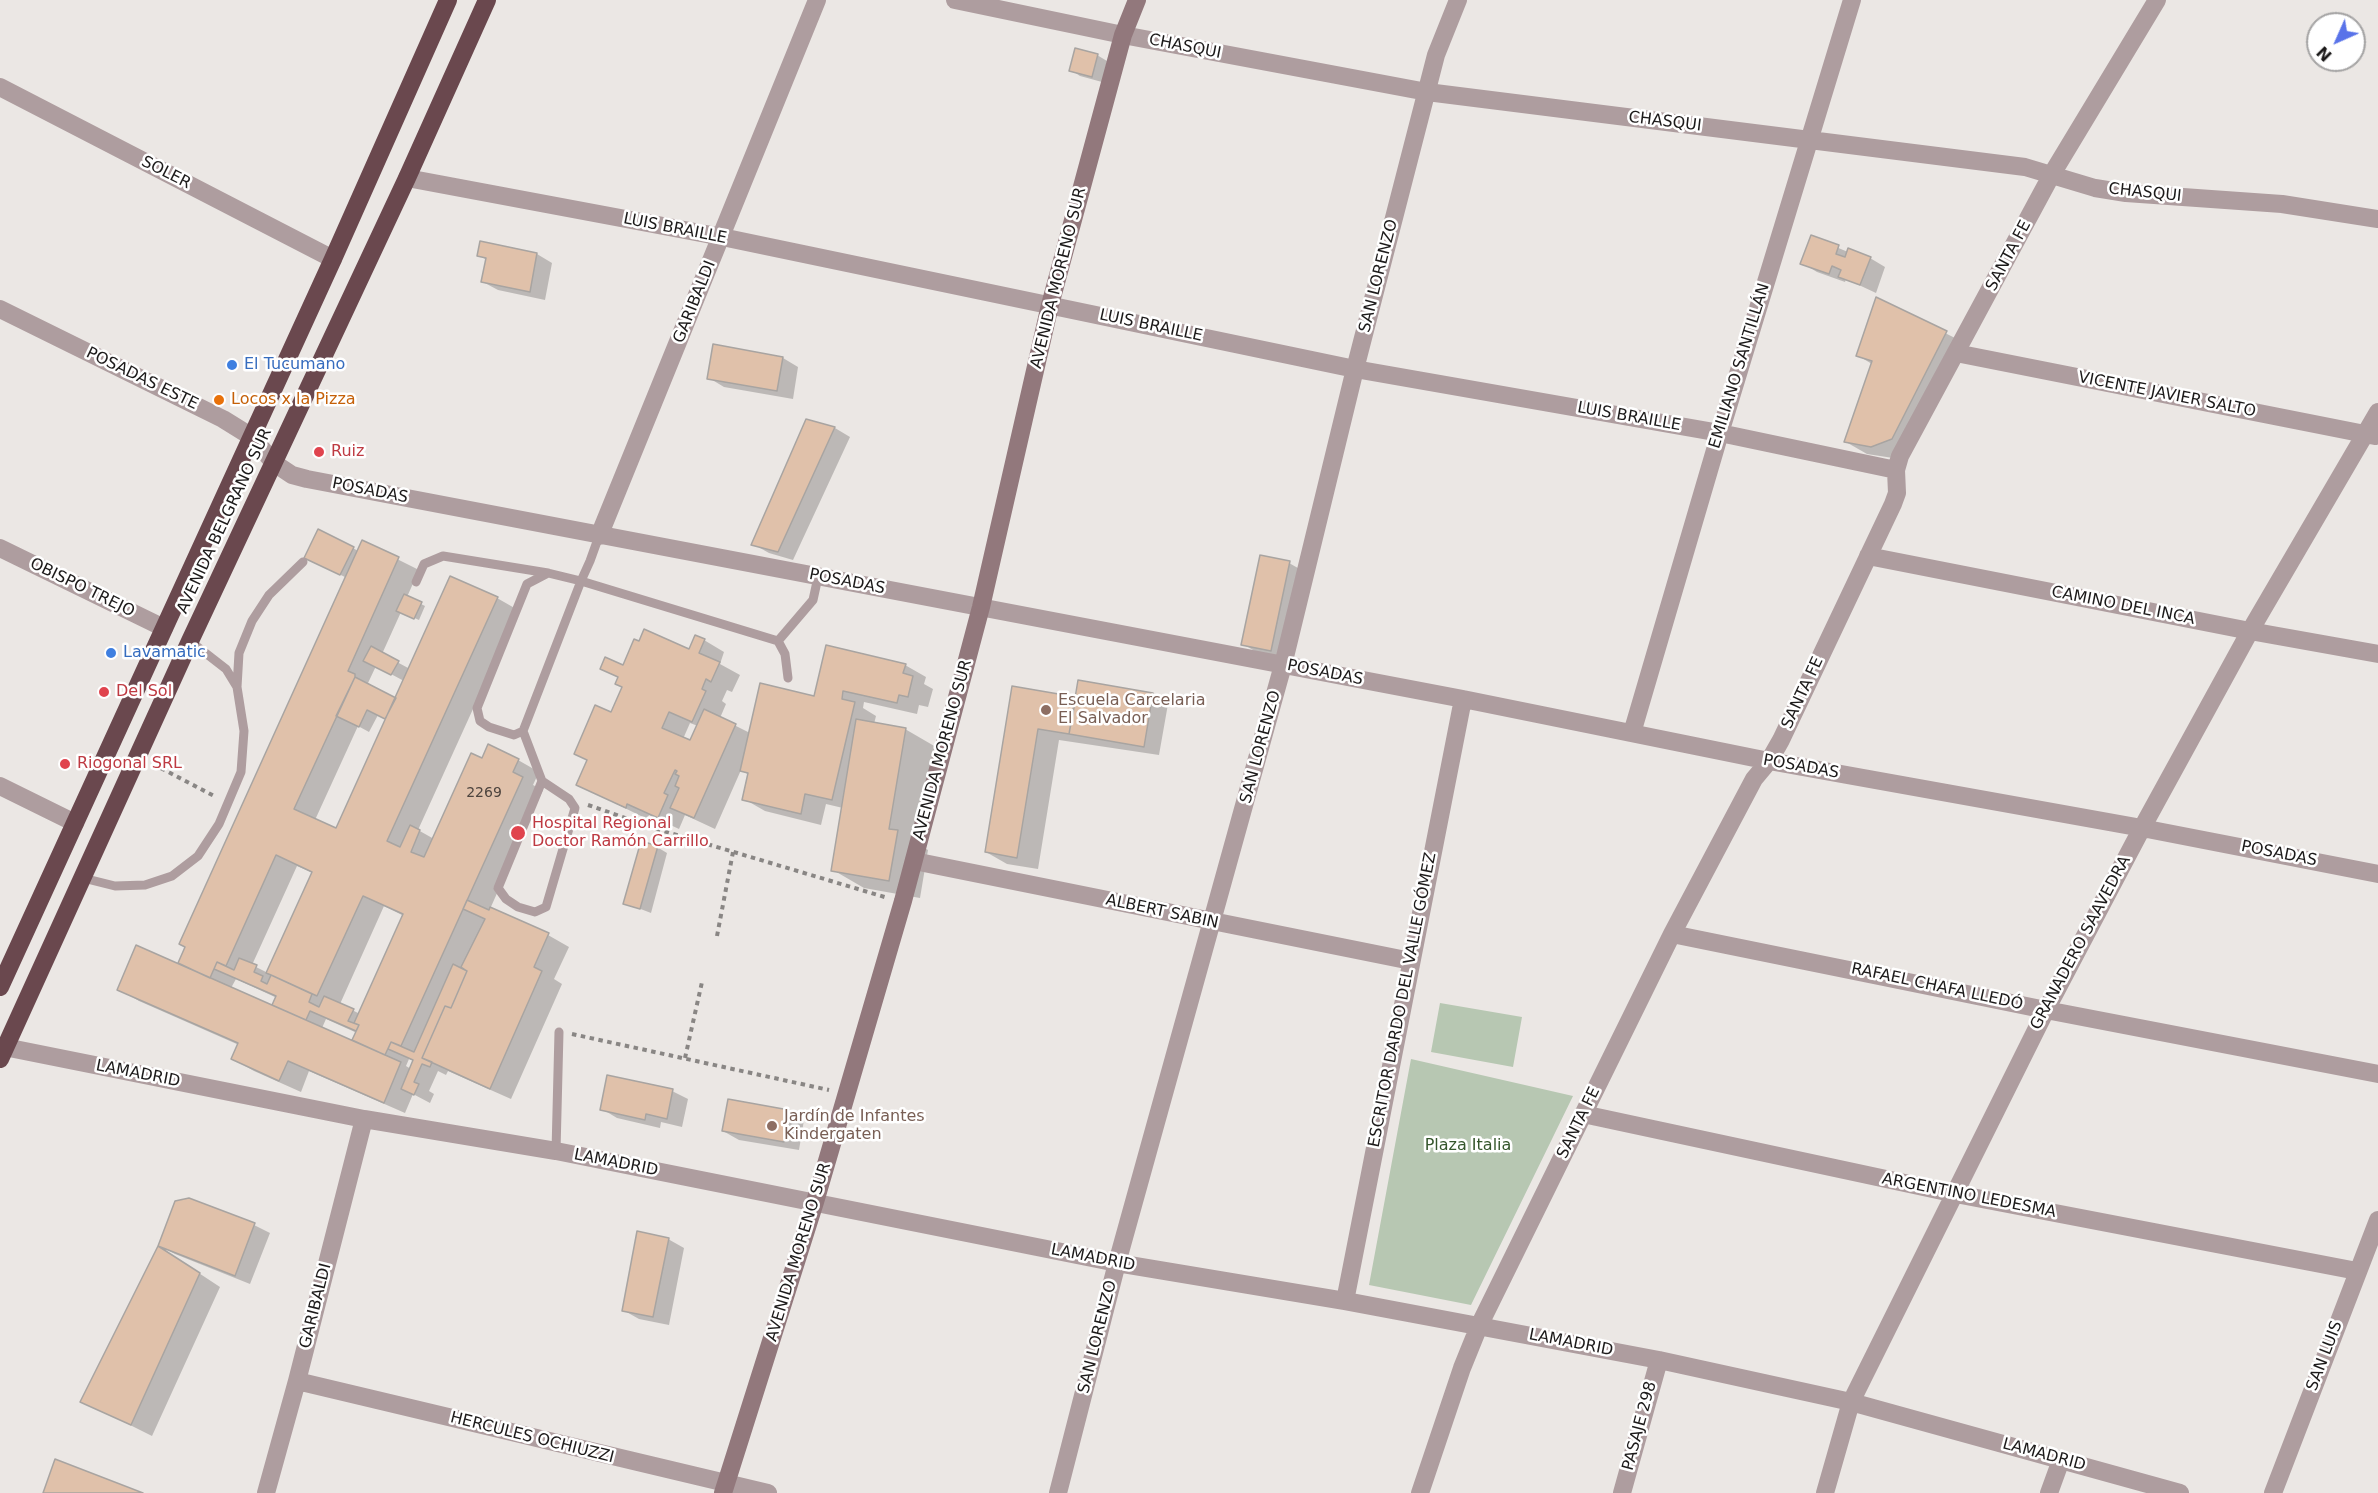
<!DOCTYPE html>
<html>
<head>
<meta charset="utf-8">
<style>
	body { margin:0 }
	#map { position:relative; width:2378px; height:1493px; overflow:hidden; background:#ebe7e4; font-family:"DejaVu Sans",sans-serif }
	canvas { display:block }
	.north { position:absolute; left:2306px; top:12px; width:60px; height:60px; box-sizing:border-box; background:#fff; border:2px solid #a4a3a3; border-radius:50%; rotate:225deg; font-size:16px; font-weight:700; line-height:24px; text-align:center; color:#1c1a1a }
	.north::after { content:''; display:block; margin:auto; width:21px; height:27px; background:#5973e9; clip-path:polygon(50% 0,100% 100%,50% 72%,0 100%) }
</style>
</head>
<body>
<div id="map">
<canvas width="2378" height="1493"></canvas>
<div class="north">N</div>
</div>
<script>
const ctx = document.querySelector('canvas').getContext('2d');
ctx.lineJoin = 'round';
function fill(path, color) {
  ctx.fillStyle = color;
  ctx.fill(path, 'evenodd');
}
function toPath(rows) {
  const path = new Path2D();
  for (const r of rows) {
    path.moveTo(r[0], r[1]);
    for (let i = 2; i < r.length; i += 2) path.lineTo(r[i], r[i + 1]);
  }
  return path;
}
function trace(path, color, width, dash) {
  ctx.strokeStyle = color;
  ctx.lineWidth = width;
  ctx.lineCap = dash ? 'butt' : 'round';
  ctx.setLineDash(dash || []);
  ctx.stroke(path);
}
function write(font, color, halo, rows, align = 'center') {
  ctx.font = font + ' "DejaVu Sans",sans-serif';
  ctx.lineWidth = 5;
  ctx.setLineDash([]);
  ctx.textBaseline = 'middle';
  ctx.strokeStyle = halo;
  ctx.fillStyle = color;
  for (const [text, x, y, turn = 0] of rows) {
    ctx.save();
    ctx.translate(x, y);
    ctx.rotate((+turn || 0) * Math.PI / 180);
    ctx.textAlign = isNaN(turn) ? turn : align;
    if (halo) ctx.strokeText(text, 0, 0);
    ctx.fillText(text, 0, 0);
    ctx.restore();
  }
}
fill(toPath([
	[1440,1003,1522,1017,1513,1067,1431,1052],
	[1411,1059,1573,1096,1471,1305,1369,1285]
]), '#b7c7b2');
fill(toPath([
	[1097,55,1107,61,1102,82,1080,76,1071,70],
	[1812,237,1848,252,1870,258,1885,267,1876,293,1846,279,1845,282,1817,272,1802,263],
	[481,243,537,254,552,263,545,300,498,290,483,282,487,260,478,255],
	[1877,299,1967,344,1893,458,1867,454,1846,442,1872,364,1857,355],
	[714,346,783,358,798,367,793,399,724,387,709,378],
	[807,421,835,428,850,437,793,560,769,553,753,544],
	[363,542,419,570,407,597,425,606,419,620,401,612,382,654,410,669,497,598,518,610,418,830,434,839,483,760,518,760,539,772,533,785,543,790,490,909,548,935,569,947,554,979,562,984,511,1099,448,1071,446,1075,438,1071,429,1091,434,1094,430,1103,413,1094,405,1113,309,1071,301,1092,254,1071,233,1059,239,1045,139,1001,119,989,179,965,347,578,316,563,353,548,358,551],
	[376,666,404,681,396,700,368,683],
	[378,715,387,719,337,830,315,820,358,726,369,732],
	[297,866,313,873,268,973,252,965],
	[384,906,404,916,360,1014,340,1004],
	[236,979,277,998,279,1010,231,988],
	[326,1019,357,1033,352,1042,322,1028],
	[409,1059,414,1061,411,1069,406,1066],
	[1289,563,1305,572,1287,659,1258,653,1243,644],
	[704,640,724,652,720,664,740,675,732,692,727,690,722,701,726,704,720,718,750,733,815,698,905,665,926,677,924,684,933,689,928,707,919,705,917,714,864,702,863,708,876,716,874,724,905,729,936,747,920,845,928,850,920,898,864,888,833,870,843,808,826,804,821,825,765,811,744,799,749,775,741,770,715,829,685,815,679,829,649,815,647,819,578,785,624,687,619,678,602,669,623,667,690,651],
	[690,723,698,726,691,742,683,739],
	[1013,688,1077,698,1152,695,1168,704,1159,755,1059,740,1038,869,1007,864,986,852],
	[657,847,667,853,651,913,625,903],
	[672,1091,688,1099,682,1127,661,1122,660,1128,617,1118,602,1109],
	[789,1111,804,1120,799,1150,739,1140,723,1131],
	[254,1225,270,1233,250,1284,175,1254,160,1246],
	[668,1239,684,1248,669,1325,639,1319,623,1310],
	[179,1260,220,1287,152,1436,82,1401]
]), '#0003');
const building = toPath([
	[1075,48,1098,54,1092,77,1069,71,1075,48],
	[1811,235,1839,245,1836,254,1845,257,1848,248,1871,257,1860,285,1838,277,1841,270,1832,266,1829,274,1800,264,1811,235],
	[480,241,537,253,530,292,481,282,486,258,477,256,480,241],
	[1876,297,1947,331,1892,439,1871,447,1844,442,1872,361,1856,356,1876,297],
	[713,344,783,357,777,391,707,379,713,344],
	[806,419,835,427,778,552,751,545,806,419],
	[318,529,354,547,340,575,304,558,318,529],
	[362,540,399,557,348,671,355,674,355,677,294,809,336,828,450,576,498,597,387,841,400,847,410,825,420,830,411,852,424,857,471,753,482,758,488,744,519,759,513,772,523,777,401,1046,391,1042,385,1055,352,1040,359,1025,354,1023,403,914,363,896,317,996,271,975,266,973,312,872,276,855,226,966,217,962,210,978,178,963,185,947,179,944,362,540],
	[1260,555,1290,561,1271,651,1241,645,1260,555],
	[404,594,422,602,414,619,396,611,404,594],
	[644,629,689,649,695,635,705,639,699,653,720,662,711,682,706,679,702,689,706,691,692,722,669,712,662,728,690,740,704,709,736,724,694,818,670,808,679,788,675,786,679,776,675,774,677,771,675,770,664,793,668,795,658,818,627,804,626,808,576,785,587,760,574,754,595,705,611,712,622,687,615,684,618,677,600,669,605,657,623,665,634,639,639,641,644,629],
	[826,645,906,664,903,673,913,676,908,697,899,695,897,703,843,691,842,699,855,702,832,800,805,794,801,814,742,800,748,773,740,771,760,683,814,696,826,645],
	[371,646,399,661,391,675,363,661,371,646],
	[355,677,396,698,385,719,367,710,359,727,336,716,355,677],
	[1078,680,1153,693,1144,747,1069,734,1078,680],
	[1012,686,1076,697,1069,734,1038,729,1017,858,985,852,1012,686],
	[856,719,906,728,889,829,898,830,889,881,831,871,856,719],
	[641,841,658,846,640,909,623,904,641,841],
	[467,900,489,910,490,907,549,933,534,967,542,971,490,1089,422,1058,445,1006,451,1008,467,971,461,967,485,919,463,909,467,900],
	[136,945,401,1062,384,1103,288,1061,279,1081,231,1059,238,1043,117,990,136,945],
	[239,958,257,965,254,972,263,976,261,981,267,984,271,975,312,994,309,1002,319,1007,324,996,354,1009,348,1021,359,1025,356,1031,310,1011,306,1020,272,1005,276,996,214,969,217,962,234,970,239,958],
	[453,964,467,971,451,1008,445,1006,422,1058,432,1062,430,1067,422,1064,414,1082,419,1084,414,1095,401,1089,413,1060,388,1049,391,1042,414,1052,453,964],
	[607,1075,673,1089,667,1119,646,1114,645,1120,600,1110,607,1075],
	[728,1099,789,1110,784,1142,722,1131,728,1099],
	[189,1198,255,1223,235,1276,158,1246,175,1201,189,1198],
	[637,1231,669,1238,653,1317,622,1311,637,1231],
	[158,1246,200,1273,131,1425,80,1402,158,1246],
	[55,1459,143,1493,43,1493,55,1459]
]);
fill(building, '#e0c1aa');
trace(building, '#a8a4a1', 1.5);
trace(toPath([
	[153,764,216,797],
	[588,805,660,830,888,898],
	[717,936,733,852],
	[572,1034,829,1090],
	[685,1058,702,982]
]), '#898684', 4, [4.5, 4.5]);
trace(toPath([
	[599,536,590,561,581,581,523,731,514,735,489,727,480,721,477,708,527,584,548,573,581,581,778,641,785,654,788,678],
	[416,582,424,564,443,556,548,573],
	[778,641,813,600,818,577],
	[237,687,239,653,252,621,269,595,303,562],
	[523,731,542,781,569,799,575,808,546,907,535,912,518,907,506,899,498,888,542,781],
	[83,878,115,886,145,885,172,876,198,856,219,824,241,772,244,731,237,687,226,669,190,641],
	[556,1151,559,1032]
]), '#ae9d9f', 9);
trace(toPath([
	[955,0,1123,35,1427,92,2025,167,2095,188,2126,193,2282,204,2378,219],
	[0,87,333,259],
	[407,178,722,237,1355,369,1720,433,1896,470],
	[0,309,223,419,252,437,274,463,292,475,307,479,1463,699,1769,761,2142,828,2378,874],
	[1956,353,2375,436],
	[599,536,817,0],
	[0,548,164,628],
	[1868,556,2250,631,2378,654],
	[1632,733,1720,433,1852,0],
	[0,786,75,823],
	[914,861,1411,961],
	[1672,934,2046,1010,2378,1074],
	[0,1046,364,1119,556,1151,1117,1263,1345,1301,1659,1360,1851,1402,2180,1493],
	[1583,1114,1956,1194,2357,1271],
	[1345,1301,1463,699],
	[297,1381,768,1493],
	[266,1493,297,1381,364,1119],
	[1058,1493,1117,1263,1283,665,1355,369,1436,55,1458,0],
	[1420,1493,1462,1368,1479,1326,1672,934,1754,779,1769,761,1781,740,1893,504,1897,493,1896,470,1900,456,2052,174,2157,0],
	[1622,1493,1659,1360],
	[1825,1493,1851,1402,2046,1010,2142,828,2250,631,2378,412],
	[2049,1493,2061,1460],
	[2273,1493,2378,1220]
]), '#ae9d9f', 18);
trace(toPath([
	[723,1493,815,1202,903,901,981,607,1050,305,1123,35,1137,0]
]), '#92787c', 18);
trace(toPath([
	[0,987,333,259,448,0],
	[0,1059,190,641,407,178,487,0]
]), '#6a484e', 18);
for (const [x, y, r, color] of [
	[232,365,6,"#3f7fe0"],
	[219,400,6,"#e8710a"],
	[319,452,6,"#e0444e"],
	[111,653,6,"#3f7fe0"],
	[104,692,6,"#e0444e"],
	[1046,710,6,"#8d6e63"],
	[65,764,6,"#e0444e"],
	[518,833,8,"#e0444e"],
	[772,1126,6,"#8d6e63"]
]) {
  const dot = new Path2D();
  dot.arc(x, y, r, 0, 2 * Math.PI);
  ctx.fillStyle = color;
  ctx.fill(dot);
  trace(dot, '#fff', 2);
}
write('14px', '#4d443e', null, [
	["2269",484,793]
]);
write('16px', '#1c1a1a', '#fff', [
	["CHASQUI",1185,47,11],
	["CHASQUI",1665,122,7],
	["SOLER",166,173,27],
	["CHASQUI",2145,193,6],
	["LUIS BRAILLE",675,229,11],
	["SANTA FE",2009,256,-62],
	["SAN LORENZO",1379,276,-76],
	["AVENIDA MORENO SUR",1059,278,-76],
	["GARIBALDI",695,302,-68],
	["LUIS BRAILLE",1151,326,12],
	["EMILIANO SANTILLÁN",1740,366,-73],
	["POSADAS ESTE",142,379,26],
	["VICENTE JAVIER SALTO",2167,395,11],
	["LUIS BRAILLE",1629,417,10],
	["POSADAS",370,491,11],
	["AVENIDA BELGRANO SUR",225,521,-65],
	["POSADAS",847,582,11],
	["OBISPO TREJO",82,588,26],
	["CAMINO DEL INCA",2123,606,11],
	["POSADAS",1325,673,11],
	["SANTA FE",1803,693,-65],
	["SAN LORENZO",1261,747,-75],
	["AVENIDA MORENO SUR",943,750,-75],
	["POSADAS",1801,767,10],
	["POSADAS",2279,854,11],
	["ALBERT SABIN",1162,912,12],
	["GRANADERO SAAVEDRA",2081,943,-62],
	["RAFAEL CHAFA LLEDÓ",1937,987,12],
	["ESCRITOR DARDO DEL VALLE GÓMEZ",1403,1000,-79],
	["LAMADRID",138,1074,11],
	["SANTA FE",1579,1123,-64],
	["LAMADRID",616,1163,11],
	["ARGENTINO LEDESMA",1969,1196,11],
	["AVENIDA MORENO SUR",799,1252,-73],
	["LAMADRID",1093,1258,11],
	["GARIBALDI",316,1306,-76],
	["SAN LORENZO",1098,1337,-76],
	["LAMADRID",1571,1343,11],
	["SAN LUIS",2325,1356,-69],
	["PASAJE 298",1640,1426,-75],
	["HERCULES OCHIUZZI",532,1438,14],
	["LAMADRID",2044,1455,15]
]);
write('16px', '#366cbe', '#fff', [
	["El Tucumano",244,365],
	["Lavamatic",123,653]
], 'left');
write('16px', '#c56008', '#fff', [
	["Locos x la Pizza",231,400]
], 'left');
write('16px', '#be3a42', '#fff', [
	["Ruiz",331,452],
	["Del Sol",116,692],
	["Riogonal SRL",77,764],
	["Hospital Regional",532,824],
	["Doctor Ramón Carrillo",532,842]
], 'left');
write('16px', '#785e54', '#fff', [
	["Escuela Carcelaria",1058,701],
	["El Salvador",1058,719],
	["Jardín de Infantes",784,1117],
	["Kindergaten",784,1135]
], 'left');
write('16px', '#35562c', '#fff', [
	["Plaza Italia",1468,1146]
]);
</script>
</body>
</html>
